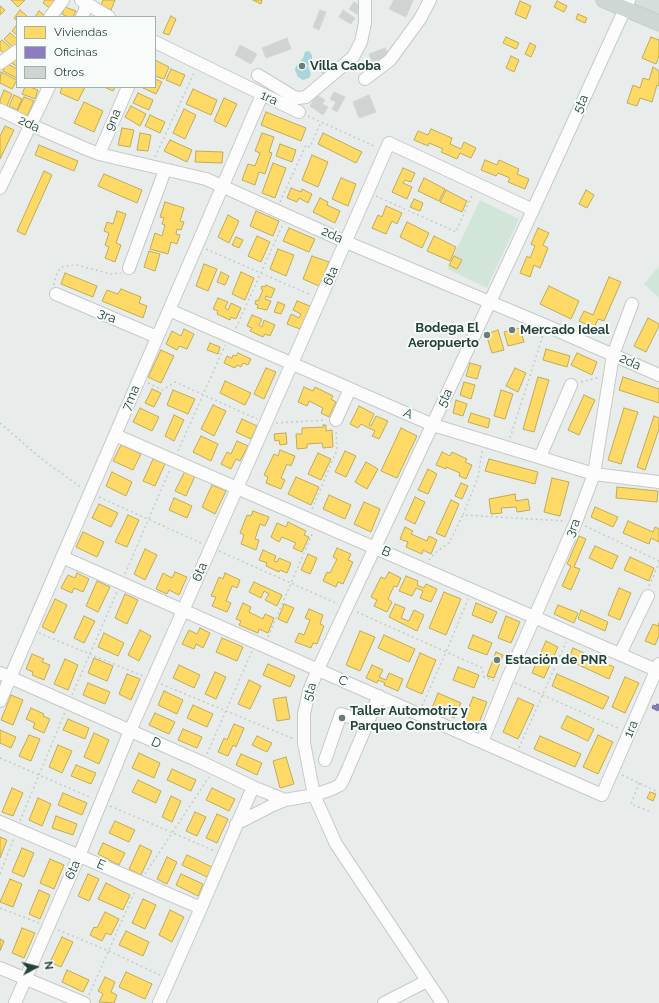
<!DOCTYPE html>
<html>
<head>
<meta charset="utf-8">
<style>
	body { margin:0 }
	#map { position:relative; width:659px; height:1003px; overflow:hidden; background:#e8edeb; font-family:Raleway,sans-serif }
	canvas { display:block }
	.legend { position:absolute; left:16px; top:16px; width:140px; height:72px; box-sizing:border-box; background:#f7fbf9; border:1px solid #a3b1ad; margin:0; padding:5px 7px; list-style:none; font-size:12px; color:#24423a }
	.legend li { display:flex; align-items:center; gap:8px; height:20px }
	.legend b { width:20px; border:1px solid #a3b1ad }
	.north { position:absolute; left:16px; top:947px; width:40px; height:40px; -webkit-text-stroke:3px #f7fbf9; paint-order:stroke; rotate:83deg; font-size:11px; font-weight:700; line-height:16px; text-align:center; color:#24423a }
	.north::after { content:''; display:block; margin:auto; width:14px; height:18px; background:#24423a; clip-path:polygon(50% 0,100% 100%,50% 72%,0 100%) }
</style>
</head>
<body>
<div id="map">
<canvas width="659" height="1003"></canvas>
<ul class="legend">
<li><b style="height:11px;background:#ffd966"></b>Viviendas</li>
<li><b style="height:11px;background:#8e7cc3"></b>Oficinas</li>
<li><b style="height:11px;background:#cfd4d2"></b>Otros</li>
</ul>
<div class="north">N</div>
</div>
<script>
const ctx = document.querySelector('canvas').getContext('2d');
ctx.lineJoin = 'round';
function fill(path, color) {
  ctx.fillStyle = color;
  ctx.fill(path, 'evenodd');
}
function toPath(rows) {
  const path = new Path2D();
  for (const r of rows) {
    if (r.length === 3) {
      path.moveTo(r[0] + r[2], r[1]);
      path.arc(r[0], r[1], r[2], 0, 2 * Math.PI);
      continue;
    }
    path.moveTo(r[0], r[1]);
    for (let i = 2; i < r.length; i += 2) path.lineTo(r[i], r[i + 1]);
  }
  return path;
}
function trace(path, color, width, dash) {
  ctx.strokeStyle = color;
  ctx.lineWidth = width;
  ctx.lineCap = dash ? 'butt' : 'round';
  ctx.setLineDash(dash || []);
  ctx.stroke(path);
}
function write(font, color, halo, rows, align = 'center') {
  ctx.font = font + ' Raleway,sans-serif';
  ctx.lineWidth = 4;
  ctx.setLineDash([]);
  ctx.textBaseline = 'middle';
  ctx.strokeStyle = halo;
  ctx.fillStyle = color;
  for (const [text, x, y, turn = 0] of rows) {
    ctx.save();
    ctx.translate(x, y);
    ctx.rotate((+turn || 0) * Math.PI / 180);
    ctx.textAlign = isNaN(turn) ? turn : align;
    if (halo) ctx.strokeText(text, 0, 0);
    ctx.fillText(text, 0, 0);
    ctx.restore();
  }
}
fill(toPath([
	[622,0,659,0,659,16]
]), '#d6dedb');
fill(toPath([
	[480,200,519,219,487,288,447,269],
	[659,266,659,298,644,284]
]), '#d1e6d8');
fill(toPath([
	[309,51,312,55,312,59,308,66,311,74,309,78,303,80,298,77,295,70,296,66,303,58,305,52]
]), '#a9d4db');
const homes = toPath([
	[11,0,25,0,18,7,11,0],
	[45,0,58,0,51,9,43,3,45,0],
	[103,0,115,0,111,10,101,5,103,0],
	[253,0,262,0,261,4,253,0],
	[520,1,531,6,526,19,515,14,520,1],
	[557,1,567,6,564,12,554,7,557,1],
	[0,6,5,10,0,15,0,6],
	[65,7,76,11,73,17,68,17,62,14,65,7],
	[20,10,28,17,17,17,17,21,14,18,20,10],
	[39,11,44,15,42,17,35,17,39,11],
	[578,14,587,18,585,23,576,19,578,14],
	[171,16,176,19,169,35,163,33,171,16],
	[16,26,17,26,17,35,12,31,16,26],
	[10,33,17,39,17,45,14,48,4,39,10,33],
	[506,37,519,43,516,49,503,43,506,37],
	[651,37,659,40,659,56,656,64,642,58,651,37],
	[2,40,11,48,5,54,0,50,0,42,2,40],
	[530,43,536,46,531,57,525,54,530,43],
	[17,56,17,66,16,66,9,61,17,56],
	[511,56,519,60,514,72,506,68,511,56],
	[155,60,169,67,164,79,155,76,155,60],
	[6,63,17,69,17,78,3,71,6,63],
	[653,67,659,71,659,86,657,85,652,102,640,98,637,106,627,103,633,85,640,88,643,78,649,80,653,67],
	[171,69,185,75,180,86,166,80,171,69],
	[1,72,17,80,12,89,0,83,1,72],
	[155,79,162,82,156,94,141,87,155,87,155,79],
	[25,87,30,87,38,90,35,99,22,94,25,87],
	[62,87,85,87,78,101,60,93,62,87],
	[104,87,115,87,113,91,104,87],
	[193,89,217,100,211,115,186,104,193,89],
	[4,90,12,94,6,108,0,106,0,100,4,90],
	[138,93,153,100,149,110,133,103,138,93],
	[14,95,22,99,17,110,9,106,14,95],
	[24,97,34,101,26,118,16,114,24,97],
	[224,98,237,104,226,127,214,121,224,98],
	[84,102,103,111,94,132,74,123,84,102],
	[131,106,146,114,140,126,125,117,131,106],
	[184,109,196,115,185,139,173,133,184,109],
	[266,112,306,128,301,141,261,125,266,112],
	[150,115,165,122,160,133,145,126,150,115],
	[5,126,14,130,0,159,0,136,5,126],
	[122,128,134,130,130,147,118,145,122,128],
	[431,129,452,138,450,144,461,149,464,142,476,148,471,158,460,153,457,159,441,152,443,149,429,143,428,146,414,140,418,131,428,135,431,129],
	[140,133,151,135,148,151,137,150,140,133],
	[262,133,274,137,269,152,272,153,265,174,259,172,255,185,242,180,248,164,255,166,260,153,255,151,262,133],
	[323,133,362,152,356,163,318,144,323,133],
	[170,140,192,150,187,162,164,151,170,140],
	[280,144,296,150,292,162,276,156,280,144],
	[39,145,78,161,74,171,35,155,39,145],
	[196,151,223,152,222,163,195,162,196,151],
	[312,155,328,162,318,187,302,180,312,155],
	[485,160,497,165,499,160,519,169,517,174,529,179,525,189,508,182,510,178,498,173,496,176,481,170,485,160],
	[273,163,286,168,275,198,262,193,273,163],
	[403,168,415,173,411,182,405,180,403,183,412,187,407,199,392,192,403,168],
	[44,171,52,175,25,235,17,231,44,171],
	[104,174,142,190,137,203,98,186,104,174],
	[341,178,356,184,348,206,332,199,341,178],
	[424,178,445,189,439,201,418,191,424,178],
	[291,188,301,192,302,189,312,194,308,203,299,198,297,202,287,198,291,188],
	[446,190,467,201,462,212,440,202,446,190],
	[586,190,594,195,587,208,579,204,586,190],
	[320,198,328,202,327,205,340,211,335,223,313,212,320,198],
	[414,199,423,203,420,211,410,207,414,199],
	[165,202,184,208,180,221,184,222,181,230,177,229,176,234,180,235,177,244,171,242,168,254,150,249,155,233,162,236,165,225,162,224,164,218,160,217,165,202],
	[386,206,402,213,397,224,392,221,386,234,372,228,378,215,382,217,386,206],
	[117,211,126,214,116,243,121,245,115,262,105,258,109,247,105,245,109,233,104,231,107,222,113,224,117,211],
	[256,211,279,221,273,236,250,226,256,211],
	[228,215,239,221,229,243,218,237,228,215],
	[407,222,429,233,422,248,400,237,407,222],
	[289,228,315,239,309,252,283,241,289,228],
	[538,228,549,233,543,245,548,248,540,268,534,265,530,277,520,273,527,256,530,258,535,246,531,244,538,228],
	[257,236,270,242,261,262,248,256,257,236],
	[434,236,456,247,450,261,427,251,434,236],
	[236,237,243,240,239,248,232,245,236,237],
	[278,249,294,255,286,276,270,269,278,249],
	[149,251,160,254,155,271,144,267,149,251],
	[312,256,329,262,319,286,303,279,312,256],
	[454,256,462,260,457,269,449,265,454,256],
	[204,264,217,269,208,291,196,286,204,264],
	[221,272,229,276,225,285,217,282,221,272],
	[241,272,254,278,245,300,232,294,241,272],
	[65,273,97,286,93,297,61,284,65,273],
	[609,277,621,282,604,321,598,319,594,328,579,321,584,311,593,315,609,277],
	[266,285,275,289,271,298,266,296,265,299,271,301,267,310,257,308,258,305,255,304,256,300,258,301,263,290,261,289,262,286,265,287,266,285],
	[549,286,579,301,571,319,540,304,549,286],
	[121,289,141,297,139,303,147,306,143,318,102,301,107,290,118,294,121,289],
	[218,298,228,302,225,308,228,310,231,303,241,308,236,319,231,317,230,320,217,314,218,311,213,309,218,298],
	[297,301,310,306,300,329,287,324,291,314,299,318,301,314,293,310,297,301],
	[278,302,285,305,281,314,274,312,278,302],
	[252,315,262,319,259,325,262,327,264,320,275,325,270,336,265,334,263,337,250,331,252,328,247,326,252,315],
	[648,318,659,324,659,326,646,352,634,346,648,318],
	[520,328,524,342,508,346,504,332,520,328],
	[184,329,194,334,187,349,179,346,177,350,166,344,172,331,181,336,184,329],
	[498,330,504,350,492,353,486,334,498,330],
	[210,343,220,347,218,354,207,350,210,343],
	[546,349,570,356,567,367,543,360,546,349],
	[161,350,174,356,161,383,148,377,161,350],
	[238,353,251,359,248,365,243,363,241,367,237,365,235,368,224,363,227,356,232,358,233,355,236,356,238,353],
	[577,353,597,362,592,375,571,365,577,353],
	[470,363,481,366,477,379,466,376,470,363],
	[266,368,276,372,264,399,254,394,266,368],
	[515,368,526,373,518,392,506,386,515,368],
	[538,377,549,380,534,432,523,429,538,377],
	[623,377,659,389,659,403,619,390,623,377],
	[225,381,251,393,245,405,220,393,225,381],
	[464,382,475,385,471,399,460,395,464,382],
	[304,387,313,391,315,387,333,396,331,399,336,402,329,417,321,413,323,408,309,401,307,406,298,402,304,387],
	[152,389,161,393,154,407,145,403,152,389],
	[173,390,195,399,188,414,167,405,173,390],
	[501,390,513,394,505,419,494,416,501,390],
	[584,395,595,400,579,435,568,430,584,395],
	[456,400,467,404,463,416,453,413,456,400],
	[213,405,226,411,214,436,201,429,213,405],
	[359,406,374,414,369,425,371,426,376,416,388,421,379,439,372,436,375,431,361,424,358,428,350,424,359,406],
	[140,408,159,417,152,431,133,422,140,408],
	[624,408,638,412,621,464,608,460,624,408],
	[471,413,490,419,488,428,468,422,471,413],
	[174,415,184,420,174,441,165,436,174,415],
	[654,416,659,418,659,429,645,470,637,467,654,416],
	[242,419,257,426,251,439,236,432,242,419],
	[323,425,326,425,326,431,332,430,333,447,323,448,322,443,307,444,307,448,297,449,296,434,302,434,302,428,324,427,323,425],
	[401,428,417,436,397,478,381,471,401,428],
	[286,433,287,444,280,445,279,440,275,441,274,434,286,433],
	[201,436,218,444,211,461,193,452,201,436],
	[237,441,248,446,240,461,236,459,231,469,221,464,227,452,231,454,237,441],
	[121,445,141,454,133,470,113,461,121,445],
	[280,450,295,456,291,466,287,464,281,478,285,480,281,489,266,483,268,477,264,475,274,454,278,456,280,450],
	[345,451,356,456,346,477,335,472,345,451],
	[442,452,450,456,452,452,467,459,465,462,472,465,466,479,459,476,460,473,446,467,446,469,436,465,442,452],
	[318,453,331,459,321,480,308,474,318,453],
	[153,459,165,464,155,486,143,481,153,459],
	[489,459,538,472,535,484,485,471,489,459],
	[366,462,378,469,367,489,355,482,366,462],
	[428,469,437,474,428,494,418,490,428,469],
	[185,471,195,476,186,496,175,491,185,471],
	[112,472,132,482,126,496,106,486,112,472],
	[296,477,319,487,311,505,288,494,296,477],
	[552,478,569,482,560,516,544,512,552,478],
	[461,483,468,486,462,499,455,496,461,483],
	[212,485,226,491,215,514,202,507,212,485],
	[617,487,658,491,657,502,616,498,617,487],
	[515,494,516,501,528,499,530,510,517,512,516,507,501,508,502,513,491,514,489,499,515,494],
	[329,495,351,505,345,519,323,509,329,495],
	[415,497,425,502,415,524,405,519,415,497],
	[174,498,192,506,187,518,169,510,174,498],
	[451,500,459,504,445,537,436,533,451,500],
	[364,502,380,509,371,532,354,524,364,502],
	[99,504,118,513,111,527,92,518,99,504],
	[595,507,618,517,613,527,591,517,595,507],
	[253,511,269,517,265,526,260,524,255,539,259,540,256,550,241,544,244,535,240,533,247,515,251,516,253,511],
	[128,515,139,520,127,547,115,542,128,515],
	[628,521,653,532,655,527,659,529,659,542,651,538,649,544,623,533,628,521],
	[288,522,306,531,304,535,309,537,302,552,293,548,296,543,282,537,279,542,271,537,277,523,286,527,288,522],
	[405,527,413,531,411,534,427,541,429,536,437,540,431,554,423,550,422,554,406,547,408,542,400,539,405,527],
	[83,532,104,542,97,557,76,547,83,532],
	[579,536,586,539,574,567,580,569,571,590,562,586,571,566,567,564,579,536],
	[595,546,618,556,612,569,589,558,595,546],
	[337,548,351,554,348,560,353,562,343,584,338,582,336,587,323,581,327,572,330,573,337,559,333,557,337,548],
	[145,549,157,555,145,580,134,574,145,549],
	[263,550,276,556,274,561,277,562,279,558,291,563,287,573,280,570,279,572,266,566,267,563,259,560,263,550],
	[308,554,317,558,310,574,301,570,308,554],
	[630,557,654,568,649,581,624,570,630,557],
	[175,572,187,577,179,595,169,590,167,594,156,589,163,573,172,578,175,572],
	[389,572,401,578,397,587,394,586,388,599,392,602,387,612,374,606,377,600,371,597,381,577,385,579,389,572],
	[77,573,89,579,83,592,74,588,72,593,61,588,68,575,75,578,77,573],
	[225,573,240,580,237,588,232,586,226,601,231,603,227,612,212,606,216,597,211,596,219,577,223,579,225,573],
	[406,576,418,581,417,585,424,588,426,584,437,589,431,602,420,598,423,591,416,588,412,596,399,591,406,576],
	[97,581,110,587,98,612,86,606,97,581],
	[254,582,282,595,277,606,265,600,269,594,264,591,261,598,249,592,254,582],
	[619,588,631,593,620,620,608,615,619,588],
	[444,592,461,599,446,635,429,628,444,592],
	[125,594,138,600,127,624,115,618,125,594],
	[55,599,67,605,54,633,42,627,55,599],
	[243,603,251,607,249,612,263,619,265,614,274,618,268,633,259,629,258,633,239,625,241,621,236,619,243,603],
	[476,603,497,612,492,623,472,615,476,603],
	[284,604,294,608,287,623,278,619,284,604],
	[395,604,405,608,401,618,409,621,414,610,424,615,417,631,389,617,395,604],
	[558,605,578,613,574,623,554,614,558,605],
	[309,609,323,615,320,624,324,626,317,644,313,643,311,648,295,642,299,633,304,635,310,620,305,618,309,609],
	[581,610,608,622,605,631,578,619,581,610],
	[84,616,95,621,84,643,74,638,84,616],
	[506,616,520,622,511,643,498,638,506,616],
	[659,623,659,636,655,645,645,641,653,624,658,626,659,623],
	[200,628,210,633,203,648,196,644,194,649,182,644,189,630,197,634,200,628],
	[140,630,151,636,139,661,128,655,140,630],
	[360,631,375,637,360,671,346,665,360,631],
	[104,633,124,643,118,656,98,647,104,633],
	[384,635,415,649,409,662,378,648,384,635],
	[473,635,492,643,487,655,468,648,473,635],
	[222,638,243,647,237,661,216,652,222,638],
	[546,641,558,647,544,678,532,673,546,641],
	[573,648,614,667,609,679,568,660,573,648],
	[496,652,503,655,494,678,487,676,496,652],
	[420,653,436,660,422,694,406,687,420,653],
	[32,654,44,659,42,662,50,665,44,680,32,675,33,672,26,669,32,654],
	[94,658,113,666,107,681,88,673,94,658],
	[65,659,78,665,68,690,54,684,65,659],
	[268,664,295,676,290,687,263,675,268,664],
	[179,665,200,675,194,688,173,678,179,665],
	[372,665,383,670,379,677,386,680,389,673,403,679,398,691,384,685,385,683,378,680,377,683,366,678,372,665],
	[458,667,479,675,474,688,453,680,458,667],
	[215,672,226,677,216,699,205,694,215,672],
	[127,674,140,679,131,700,119,694,127,674],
	[557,674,609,697,603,709,552,686,557,674],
	[625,677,639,683,625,713,612,707,625,677],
	[249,680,261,686,250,709,238,704,249,680],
	[88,683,110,692,105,704,83,695,88,683],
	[164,691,183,700,177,714,158,705,164,691],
	[438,693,461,703,454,718,432,708,438,693],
	[11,695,23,700,13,725,1,720,11,695],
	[286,697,290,719,277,721,273,699,286,697],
	[473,697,487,702,477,728,463,722,473,697],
	[518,698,534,705,518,739,503,732,518,698],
	[193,705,213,714,207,727,187,718,193,705],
	[31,708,44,714,43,716,50,719,44,733,33,728,35,723,26,719,31,708],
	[155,713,175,722,169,734,149,725,155,713],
	[567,716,594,729,588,741,561,728,567,716],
	[68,719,89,728,85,739,63,730,68,719],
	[234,724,244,728,236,747,233,745,228,756,218,752,224,738,227,740,234,724],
	[183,729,202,737,197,748,178,740,183,729],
	[0,730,16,737,11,748,0,743,0,730],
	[94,733,109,740,99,764,84,757,94,733],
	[29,735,40,739,31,761,19,756,29,735],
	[598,735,613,742,598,774,583,767,598,735],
	[257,736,272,743,267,752,252,745,257,736],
	[540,736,581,754,575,767,534,749,540,736],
	[58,745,72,751,62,773,49,767,58,745],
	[139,753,160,763,154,778,132,768,139,753],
	[241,754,262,763,257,775,236,765,241,754],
	[286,757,294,784,280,788,273,761,286,757],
	[76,765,96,773,91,784,71,776,76,765],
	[172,769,196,780,191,791,167,780,172,769],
	[138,780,161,791,156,803,132,792,138,780],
	[12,788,23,793,13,816,2,812,12,788],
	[212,788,235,799,229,811,206,800,212,788],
	[650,792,656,794,653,801,647,798,650,792],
	[63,793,87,803,82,815,58,805,63,793],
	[171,796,181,801,172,822,162,817,171,796],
	[38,798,51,804,42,826,29,820,38,798],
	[195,812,206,817,197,836,186,831,195,812],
	[217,814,228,819,217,843,206,838,217,814],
	[56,816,77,824,73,835,52,828,56,816],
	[115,821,135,830,129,842,109,833,115,821],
	[0,837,7,840,0,858,0,837],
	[103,843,125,853,119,865,98,854,103,843],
	[140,845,152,851,141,875,129,869,140,845],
	[22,848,34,853,24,877,12,872,22,848],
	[187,855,212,867,207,877,182,865,187,855],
	[167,857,177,862,167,884,157,879,167,857],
	[50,859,64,865,54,889,40,883,50,859],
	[88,874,99,879,89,901,78,896,88,874],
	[181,874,203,884,198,896,176,885,181,874],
	[10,879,22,884,13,907,0,902,10,879],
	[106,883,130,895,123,910,98,899,106,883],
	[39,890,50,895,40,919,29,914,39,890],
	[143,899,156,905,145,929,132,923,143,899],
	[170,910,184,917,172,942,159,935,170,910],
	[105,912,119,919,111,935,106,933,102,941,90,935,94,927,97,928,105,912],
	[22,928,35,933,24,958,12,953,22,928],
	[126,931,149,942,143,956,119,945,126,931],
	[62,937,73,942,61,967,50,962,62,937],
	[0,939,4,941,0,951,0,939],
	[67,970,89,980,83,992,62,982,67,970],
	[126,972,152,984,145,999,119,987,126,972],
	[105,977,115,982,111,992,117,995,114,1003,99,1002,103,994,98,991,105,977]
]);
fill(homes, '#ffd966');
trace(homes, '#bdac59', 1);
const offices = toPath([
	[657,704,659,705,658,711,652,708,653,705,655,706,657,704]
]);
fill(offices, '#8e7cc3');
trace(offices, '#6e6b9a', 1);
const building = toPath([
	[394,0,413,0,406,17,389,9,394,0],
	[354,2,361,7,357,14,349,9,354,2],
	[320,10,326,12,319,30,313,27,320,10],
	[343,10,355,18,351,24,339,17,343,10],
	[287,38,291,49,266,58,262,48,287,38],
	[240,45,257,54,251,64,235,55,240,45],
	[385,48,389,56,372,62,369,54,385,48],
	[325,70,4.5],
	[334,92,345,97,337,112,332,109,336,102,330,99,334,92],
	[317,95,325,100,322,104,328,107,323,115,310,106,317,95],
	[369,95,376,112,359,118,353,102,369,95]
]);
fill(building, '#cfd4d2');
trace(building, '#d1d6d4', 1);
const minor = toPath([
	[81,0,109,17],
	[50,17,63,0],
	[82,17,87,5],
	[155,42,299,112],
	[0,63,17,51],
	[258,75,294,97,298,98,306,97,353,57,361,42,365,23,365,0],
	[365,79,390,60,420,19,430,0],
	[0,110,31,125,84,148,99,154,206,179,346,242,547,326,659,375],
	[99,154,128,87],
	[0,188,49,87],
	[129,268,165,170],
	[56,294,157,337],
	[169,310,433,425,594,474,659,482],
	[336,420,350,389],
	[115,435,656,670],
	[540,457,571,385],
	[62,557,602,795,659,664],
	[620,654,648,596],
	[0,673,203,763,253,787,285,800,314,795,332,789,340,785,344,778,379,696],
	[0,701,262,95],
	[482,742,507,680,576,522,594,474,613,355,632,304],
	[325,760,341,714,368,723],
	[0,822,201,908],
	[236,824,273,805,285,800],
	[0,968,84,1003],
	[15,1003,79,856,130,731,389,143,533,210],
	[159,1003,201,908,253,787],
	[384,1003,427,981],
	[442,1003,336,844,314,795,304,743,304,714,309,691,318,669,533,210,629,0]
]);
const major = toPath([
	[604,0,659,23]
]);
trace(minor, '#c5cac8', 14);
trace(major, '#c3ccc9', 17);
trace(toPath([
	[308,116,376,147],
	[155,157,195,71],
	[376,196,456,232,473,193],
	[280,202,306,145,310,147,321,122],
	[206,249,311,295],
	[54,285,56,276,60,268,65,266,77,265,111,274,121,273],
	[236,328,283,224],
	[581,382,600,377],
	[148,383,163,390,175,382,257,419],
	[0,423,43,460,82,488],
	[276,423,326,420],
	[510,438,543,335],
	[178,451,225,345],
	[482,451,478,477,463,515,566,521],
	[99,497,201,543],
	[312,509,337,450,336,430],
	[585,526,659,561],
	[219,551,338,604],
	[429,560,435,553,449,543,463,515],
	[125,574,170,469],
	[649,586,659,563],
	[357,612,482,668,484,677,495,681],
	[39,633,143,676],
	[268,637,313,532],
	[515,683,620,729],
	[161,684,294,739],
	[72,695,117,592],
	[422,706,446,652,468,599],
	[519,748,566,642],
	[207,754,252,651],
	[0,758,92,798],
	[622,775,658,792],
	[639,783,631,804,649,811],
	[110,806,215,851],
	[20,821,65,712],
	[0,874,14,838],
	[145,874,209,777],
	[0,908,39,923],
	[58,930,109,951,160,975],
	[89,995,135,891]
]), '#c3ccca', 1.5, [2, 3]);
trace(minor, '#fcfcfc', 12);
trace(major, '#cfd7d5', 15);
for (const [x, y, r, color] of [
	[302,66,4,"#697e78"],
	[512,330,4,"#697e78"],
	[487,335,4,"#697e78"],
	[497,660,4,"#697e78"],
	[342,718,4,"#697e78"]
]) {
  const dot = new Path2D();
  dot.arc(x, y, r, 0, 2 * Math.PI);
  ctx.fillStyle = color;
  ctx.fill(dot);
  trace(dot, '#f7fbf9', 1.5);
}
write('bold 13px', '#24423a', '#f7fbf9', [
	["Villa Caoba",310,66],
	["Bodega El",479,328,"right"],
	["Aeropuerto",479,343,"right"],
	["Mercado Ideal",520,330],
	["Estación de PNR",505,660],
	["Taller Automotriz y",350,711],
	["Parqueo Constructora",350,726]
], 'left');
write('13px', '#24423a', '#f7fbf9', [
	["1ra",269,98,25],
	["5ta",581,104,-66],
	["9na",113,120,-67],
	["2da",29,124,25],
	["2da",332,235,24],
	["6ta",331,276,-66],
	["3ra",107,316,23],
	["2da",630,362,24],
	["7ma",131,398,-67],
	["5ta",445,398,-65],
	["A",408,414,24],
	["3ra",573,528,-67],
	["B",386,552,24],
	["6ta",200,572,-66],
	["C",343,681,24],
	["5ta",310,692,-73],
	["1ra",631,729,-67],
	["D",156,743,24],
	["E",101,865,23],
	["6ta",73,870,-67]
]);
</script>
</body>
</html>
